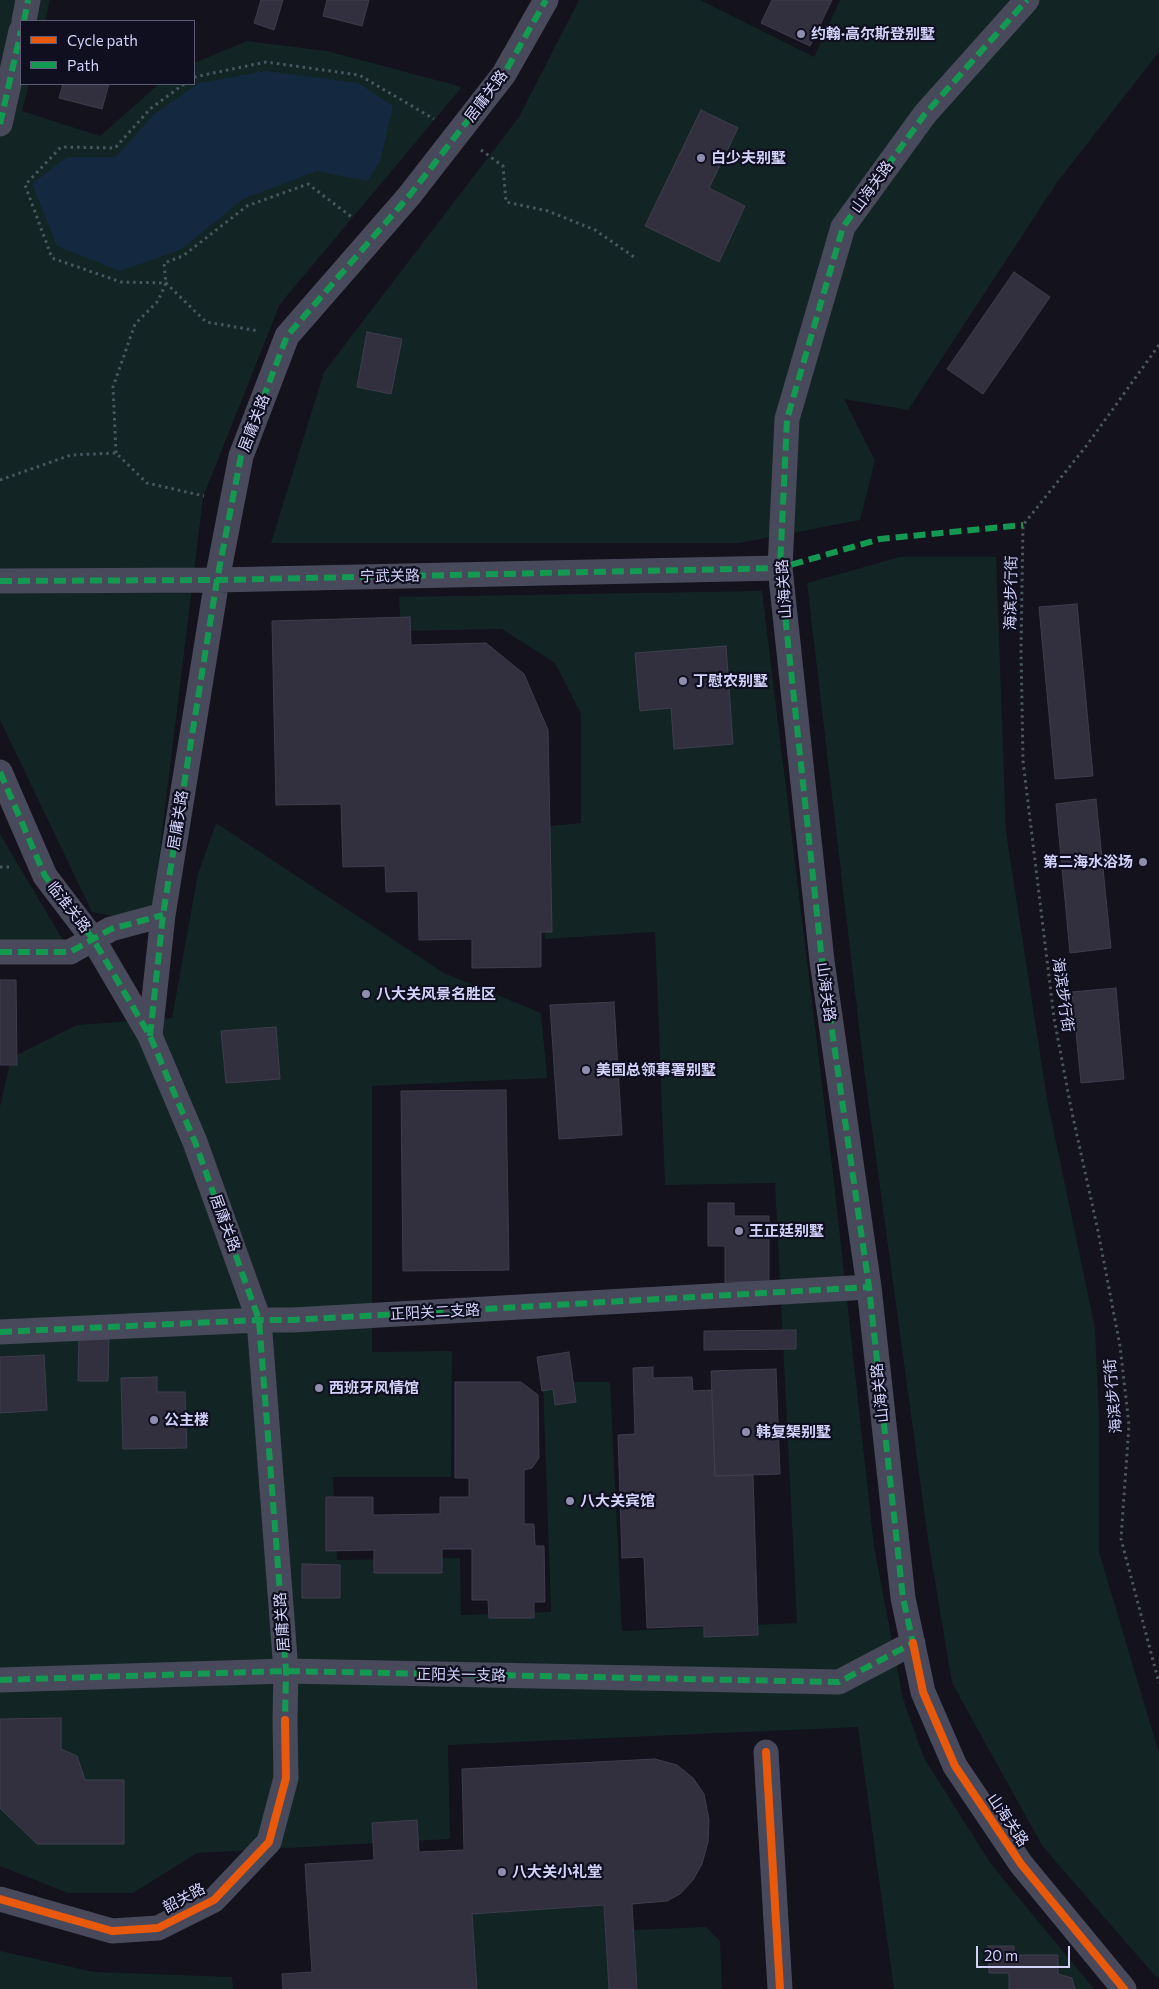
<!DOCTYPE html>
<html>
<head>
<meta charset="utf-8">
<style>
	body { margin:0 }
	#map { position:relative; width:1159px; height:1989px; overflow:hidden; background:#14121c; font-family:Commissioner,sans-serif }
	canvas { display:block }
	.legend { position:absolute; left:20px; top:20px; width:175px; height:65px; box-sizing:border-box; background:#100f1f; border:1px solid #5d5d77; margin:0; padding:6px 9px; list-style:none; font-size:15px; color:#d1d1fa }
	.legend li { display:flex; align-items:center; gap:10px; height:25px }
	.legend b { width:25px; border:1px solid #5d5d77 }
	.scale { position:absolute; left:976px; top:1946px; width:94px; height:22px; box-sizing:border-box; border:2px solid #d1d1fa; border-top:0; padding-left:6px; font-size:15px; line-height:18px; white-space:nowrap; color:#d1d1fa; -webkit-text-stroke:4px #100f1f; paint-order:stroke }
</style>
</head>
<body>
<div id="map">
<canvas width="1159" height="1989"></canvas>
<ul class="legend">
<li><b style="height:6px;background:#e8590c"></b>Cycle path</li>
<li><b style="height:6px;background:#139951"></b>Path</li>
</ul>
<div class="scale">20 m</div>
</div>
<script>
const ctx = document.querySelector('canvas').getContext('2d');
ctx.lineJoin = 'round';
function fill(path, color) {
  ctx.fillStyle = color;
  ctx.fill(path, 'evenodd');
}
function toPath(rows) {
  const path = new Path2D();
  for (const r of rows) {
    path.moveTo(r[0], r[1]);
    for (let i = 2; i < r.length; i += 2) path.lineTo(r[i], r[i + 1]);
  }
  return path;
}
function trace(path, color, width, dash) {
  ctx.strokeStyle = color;
  ctx.lineWidth = width;
  ctx.lineCap = dash ? 'butt' : 'round';
  ctx.setLineDash(dash || []);
  ctx.stroke(path);
}
function write(font, color, halo, rows, align = 'center') {
  ctx.font = font + ' Commissioner,"Noto Sans SC",sans-serif';
  ctx.lineWidth = 4.5;
  ctx.setLineDash([]);
  ctx.textBaseline = 'middle';
  ctx.strokeStyle = halo;
  ctx.fillStyle = color;
  for (const [text, x, y, turn = 0] of rows) {
    ctx.save();
    ctx.translate(x, y);
    ctx.rotate((+turn || 0) * Math.PI / 180);
    ctx.textAlign = isNaN(turn) ? turn : align;
    if (halo) ctx.strokeText(text, 0, 0);
    ctx.fillText(text, 0, 0);
    ctx.restore();
  }
}
fill(toPath([
	[0,0,50,0,45,21,21,21,21,84,29,84,22,111,100,136,159,84,194,84,194,63,247,41,327,51,462,87,280,304,203,497,151,923,92,912,0,720],
	[579,0,700,0,814,57,840,0,1159,0,1159,52,1058,181,908,410,844,399,875,461,860,520,739,543,271,543,324,372,519,117],
	[900,557,996,557,1006,832,1047,1099,1095,1328,1099,1420,1099,1552,1159,1753,1159,1976,1157,1978,1043,1847,952,1683,928,1539,865,1077,807,583],
	[762,591,835,1191,874,1546,903,1699,924,1758,991,1864,1094,1989,894,1989,858,1727,448,1745,450,1839,197,1853,133,1893,68,1893,0,1866,0,1107,11,1058,77,1025,172,1018,198,874,216,823,444,973,541,1013,547,1078,372,1086,372,1352,452,1351,451,1477,333,1477,337,1560,460,1558,461,1615,551,1612,543,1382,610,1382,622,1631,797,1623,775,1183,665,1185,655,932,545,939,539,827,581,823,581,714,555,663,502,629,401,631,399,597],
	[0,834,70,952,0,954],
	[604,1905,609,1989,477,1989,472,1914],
	[706,1927,720,1941,722,1989,637,1989,634,1930],
	[0,1951,94,1972,232,1977,233,1989,0,1989]
]), '#122524');
fill(toPath([
	[266,71,358,83,393,106,380,161,367,181,317,171,243,199,180,250,120,271,57,246,32,184,67,157,116,157,154,114,199,83]
]), '#14293f');
const building = toPath([
	[261,0,283,0,274,30,254,23,261,0],
	[327,0,369,0,362,26,323,16,327,0],
	[772,0,832,0,810,46,761,23,772,0],
	[63,84,109,84,102,109,59,98,63,84],
	[701,110,738,128,709,188,745,206,719,262,645,226,701,110],
	[1014,272,1050,297,983,394,947,369,1014,272],
	[367,332,402,339,391,394,357,387,367,332],
	[1077,604,1093,776,1055,779,1039,607,1077,604],
	[410,617,411,645,486,643,524,674,548,730,552,932,541,932,541,967,472,968,472,939,419,940,418,891,386,892,385,866,343,867,341,804,276,805,272,621,410,617],
	[726,646,733,744,674,749,671,708,640,711,635,653,726,646],
	[1096,799,1111,948,1070,953,1056,804,1096,799],
	[0,980,16,980,17,1065,0,1065,0,980],
	[1116,988,1124,1079,1081,1083,1072,992,1116,988],
	[614,1002,622,1135,559,1139,550,1005,614,1002],
	[276,1027,280,1079,226,1083,221,1031,276,1027],
	[506,1090,509,1270,403,1271,401,1091,506,1090],
	[708,1203,734,1203,734,1216,769,1216,769,1282,725,1282,725,1246,708,1246,708,1203],
	[796,1330,796,1349,704,1350,704,1331,796,1330],
	[79,1335,109,1336,108,1381,78,1381,79,1335],
	[569,1352,576,1402,555,1405,553,1389,542,1391,537,1357,569,1352],
	[44,1355,47,1410,0,1413,0,1357,44,1355],
	[653,1367,653,1378,692,1377,693,1391,712,1390,715,1476,753,1475,758,1635,704,1637,704,1626,647,1628,644,1557,622,1558,618,1435,635,1434,633,1368,653,1367],
	[776,1369,780,1474,715,1476,711,1371,776,1369],
	[157,1377,157,1392,185,1392,187,1448,123,1449,121,1378,157,1377],
	[455,1382,521,1382,538,1395,539,1458,532,1468,524,1470,524,1524,534,1524,535,1546,544,1546,545,1602,534,1602,534,1618,489,1618,488,1600,472,1600,472,1549,442,1549,442,1573,374,1573,374,1550,326,1551,326,1497,373,1497,373,1515,440,1514,440,1497,469,1497,469,1478,455,1478,455,1382],
	[302,1564,340,1565,340,1598,302,1598,302,1564],
	[61,1718,61,1749,77,1756,85,1780,124,1780,124,1844,37,1844,0,1808,0,1719,61,1718],
	[655,1759,677,1765,693,1778,704,1794,709,1820,708,1842,702,1864,693,1880,680,1894,667,1901,632,1904,637,1989,609,1989,604,1905,472,1914,477,1989,283,1989,282,1974,312,1972,305,1864,374,1860,372,1823,417,1820,419,1852,464,1850,462,1769,655,1759],
	[988,1946,1014,1946,1014,1955,1058,1955,1058,1974,1072,1978,1075,1989,1009,1989,1009,1973,989,1973,988,1946]
]);
fill(building, '#32303e');
trace(building, '#3e3d4e', 1);
trace(toPath([
	[194,77,266,62,359,75,434,119],
	[184,84,150,109,115,148,61,147,25,185,52,258,121,282,166,283,206,322,259,331],
	[481,150,503,166,506,202,548,211,595,230,637,259],
	[1159,345,1087,445,1023,525,1021,649,1023,761,1054,1018,1071,1108,1098,1231,1120,1346,1129,1425,1121,1539,1159,1683],
	[116,453,113,387,135,324,158,301,166,283,164,263,183,256,247,206,308,184,353,218],
	[0,480,71,455,116,453,147,483,204,496],
	[0,867,9,867]
]), '#4a5760', 3, [2.5, 4]);
trace(toPath([
	[1027,0,925,114,843,227,787,419,780,568,822,961,869,1287,903,1598,923,1692,955,1766,1021,1864,1124,1989],
	[24,21,28,0],
	[0,124,21,31],
	[0,581,217,580,780,568],
	[0,772,45,876,93,939,150,1036,195,1142,259,1320,286,1671,285,1720,286,1778,269,1842,214,1900,158,1928,112,1931,0,1899],
	[0,952,70,952,111,929,163,915],
	[150,1036,163,915,217,580,241,456,287,336,409,196,504,74,546,0],
	[0,1332,259,1320,293,1320,869,1287],
	[0,1680,286,1671,839,1682,913,1643],
	[766,1752,780,1989]
]), '#48495b', 25);
trace(toPath([
	[24,21,28,0],
	[0,124,21,31],
	[0,581,217,580,780,568,880,539,1023,525],
	[0,772,45,876,93,939,150,1036,195,1142,259,1320,286,1671,285,1720],
	[0,952,70,952,111,929,163,915],
	[150,1036,163,915,217,580,241,456,287,336,409,196,504,74,546,0],
	[0,1332,259,1320,293,1320,869,1287],
	[0,1680,286,1671,839,1682,913,1643,903,1598,869,1287,822,961,780,568,787,419,843,227,925,114,1027,0]
]), '#139951', 6, [12, 6]);
trace(toPath([
	[913,1643,923,1692,955,1766,1021,1864,1124,1989],
	[766,1752,780,1989],
	[0,1899,112,1931,158,1928,214,1900,269,1842,286,1778,285,1720]
]), '#e8590c', 8);
for (const [x, y, r, color] of [
	[801,34,5,"#8f8eac"],
	[701,158,5,"#8f8eac"],
	[683,681,5,"#8f8eac"],
	[1143,862,5,"#8f8eac"],
	[366,994,5,"#8f8eac"],
	[586,1070,5,"#8f8eac"],
	[739,1231,5,"#8f8eac"],
	[319,1388,5,"#8f8eac"],
	[154,1420,5,"#8f8eac"],
	[746,1432,5,"#8f8eac"],
	[570,1501,5,"#8f8eac"],
	[502,1872,5,"#8f8eac"]
]) {
  const dot = new Path2D();
  dot.arc(x, y, r, 0, 2 * Math.PI);
  ctx.fillStyle = color;
  ctx.fill(dot);
  trace(dot, '#100f1f', 2);
}
write('bold 15px', '#d1d1fa', '#100f1f', [
	["约翰·高尔斯登别墅",811,34],
	["白少夫别墅",711,158],
	["丁慰农别墅",693,681],
	["第二海水浴场",1133,862,"right"],
	["八大关风景名胜区",376,994],
	["美国总领事署别墅",596,1070],
	["王正廷别墅",749,1231],
	["西班牙风情馆",329,1388],
	["公主楼",164,1420],
	["韩复榘别墅",756,1432],
	["八大关宾馆",580,1501],
	["八大关小礼堂",512,1872]
], 'left');
write('15px', '#d1d1fa', '#100f1f', [
	["居庸关路",486,96,-53],
	["山海关路",872,187,-54],
	["居庸关路",254,423,-69],
	["宁武关路",390,576,-1],
	["山海关路",784,589,-94],
	["海滨步行街",1011,593,-89],
	["居庸关路",178,820,-81],
	["临淮关路",69,907,52],
	["山海关路",826,992,82],
	["海滨步行街",1063,995,82],
	["居庸关路",225,1223,70],
	["正阳关二支路",435,1312,-3],
	["山海关路",880,1393,-96],
	["海滨步行街",1113,1396,-95],
	["居庸关路",282,1622,-94],
	["正阳关一支路",461,1675,1],
	["山海关路",1008,1820,56],
	["韶关路",184,1898,-28]
]);
</script>
</body>
</html>
